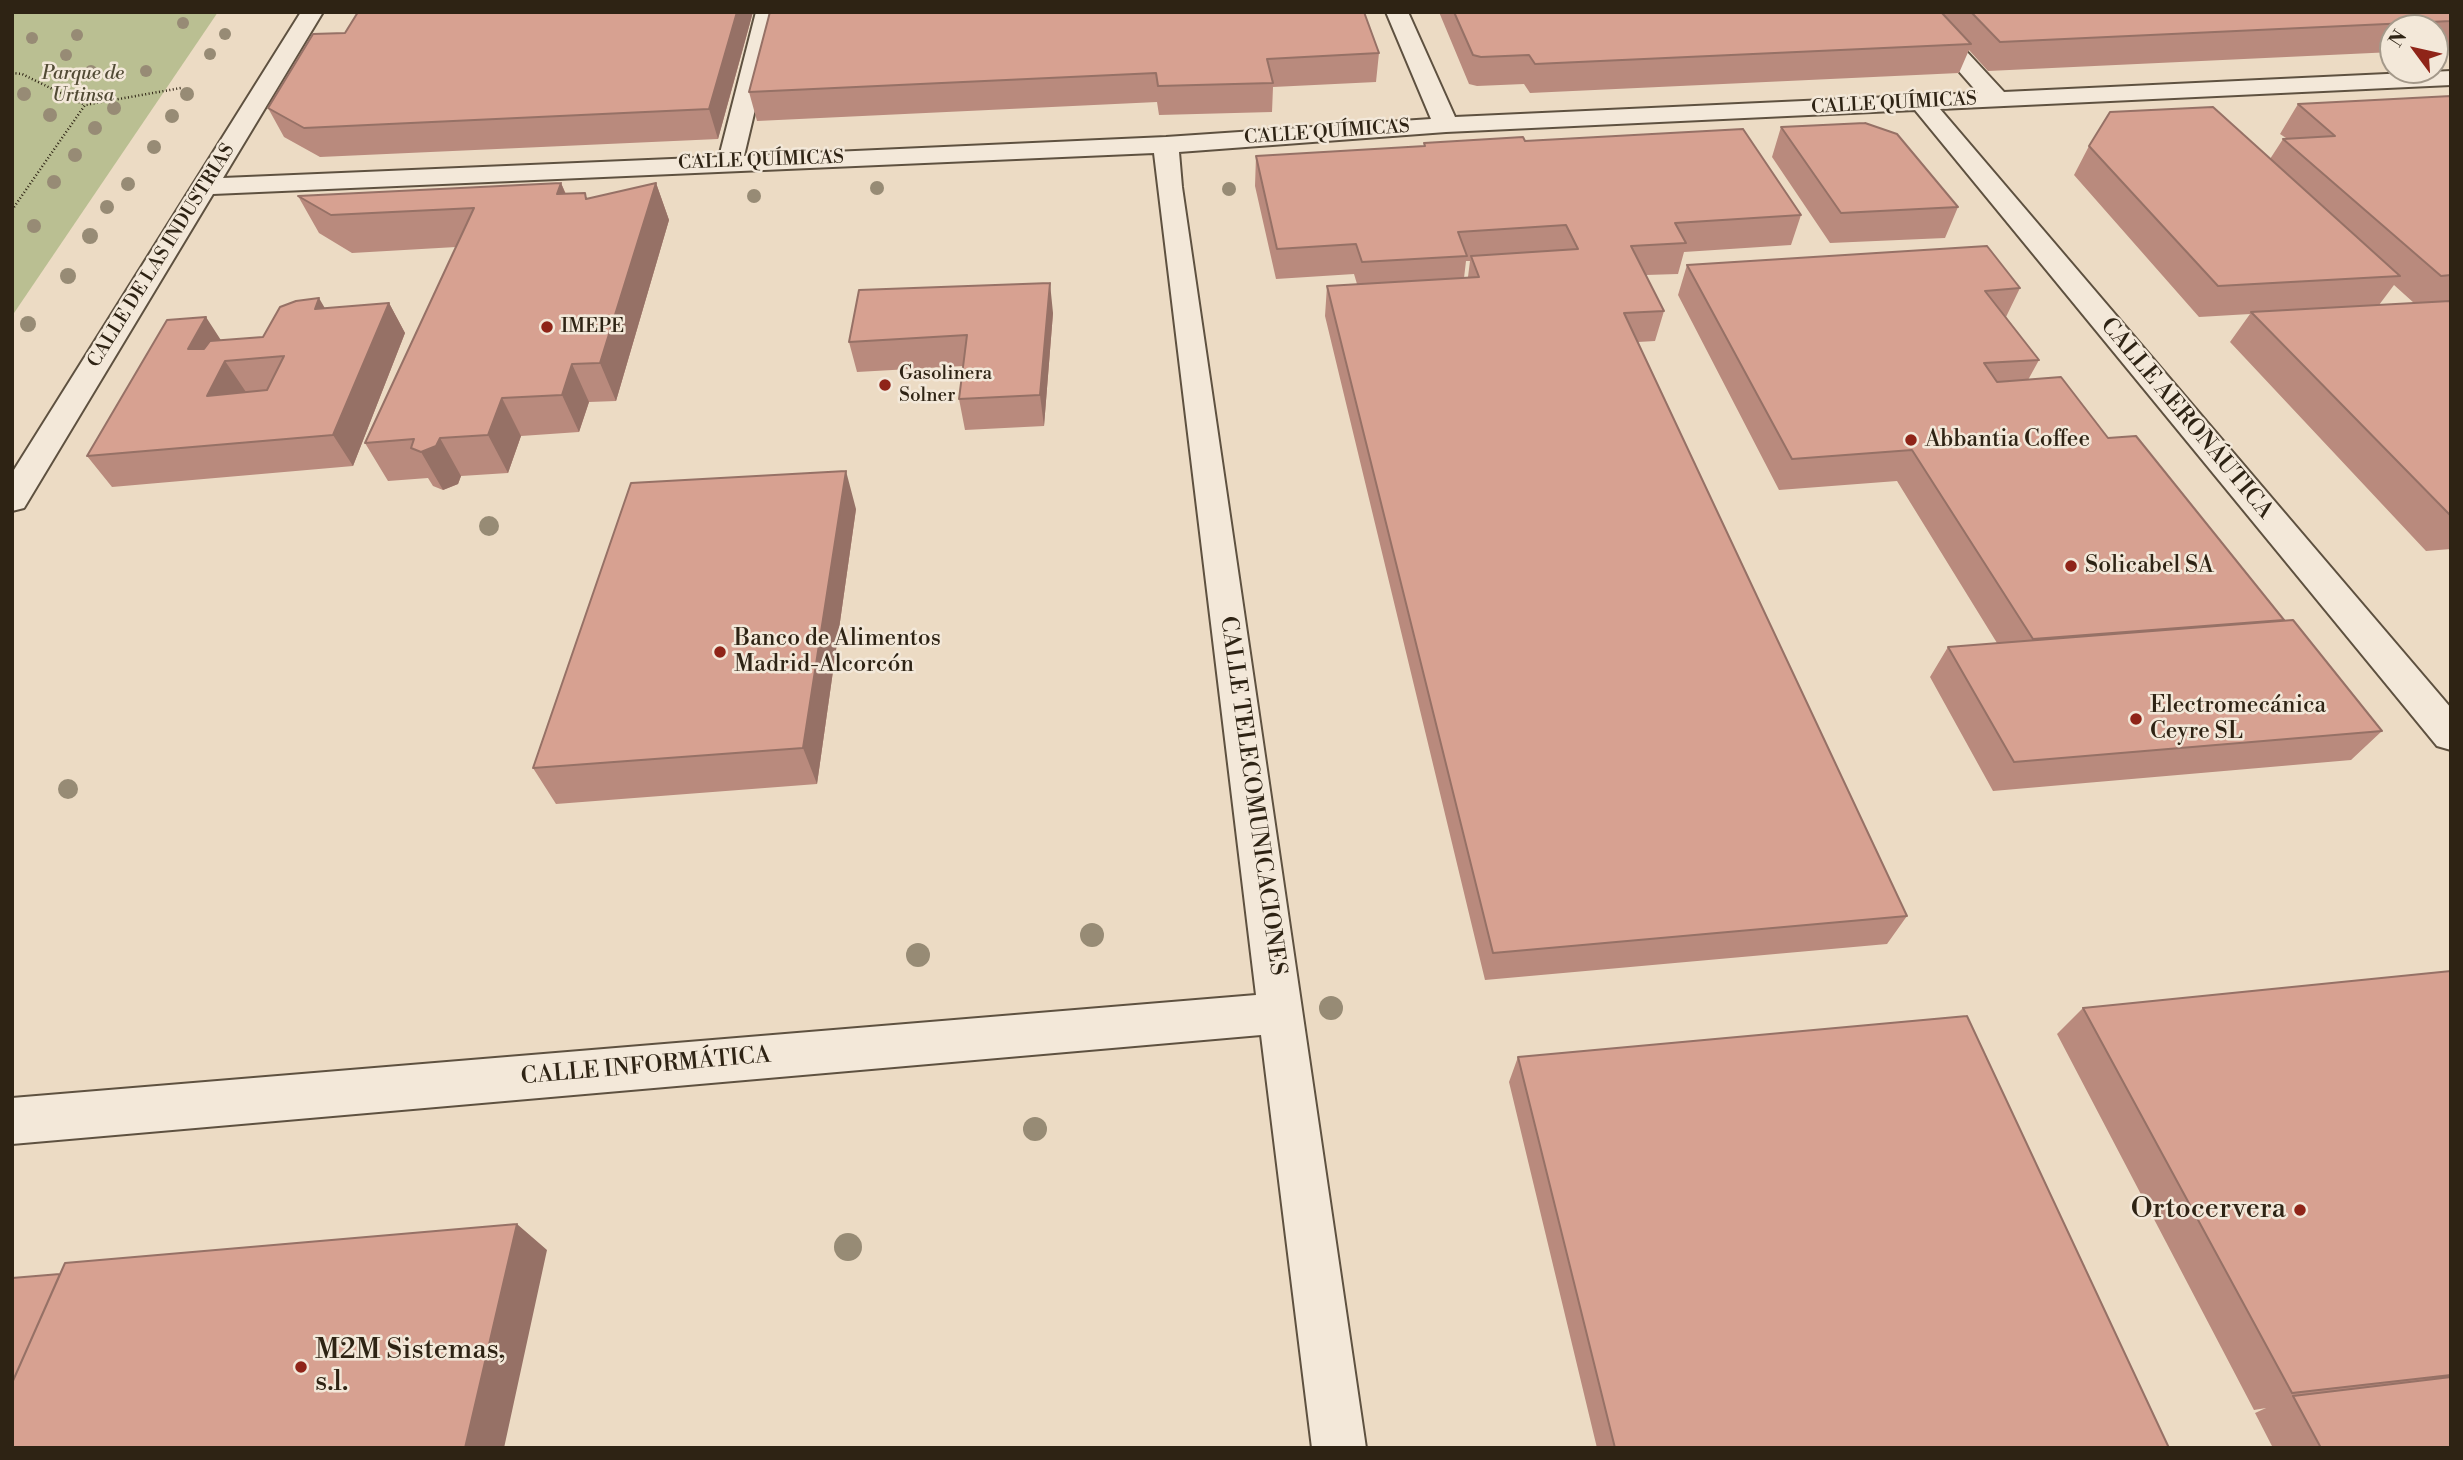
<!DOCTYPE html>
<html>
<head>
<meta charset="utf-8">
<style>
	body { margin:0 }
	#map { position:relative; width:2463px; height:1460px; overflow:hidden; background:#ecdbc4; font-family:"Libre Bodoni",serif }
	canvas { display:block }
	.frame { position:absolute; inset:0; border:14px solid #2e2314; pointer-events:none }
	.north { position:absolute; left:2379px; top:14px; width:70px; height:70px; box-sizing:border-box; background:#f3e8d9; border:2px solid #a4998a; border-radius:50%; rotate:303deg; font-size:19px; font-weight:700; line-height:28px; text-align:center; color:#2e2314 }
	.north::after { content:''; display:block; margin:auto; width:24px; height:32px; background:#8f2418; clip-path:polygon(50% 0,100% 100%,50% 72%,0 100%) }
</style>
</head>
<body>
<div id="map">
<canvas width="2463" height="1460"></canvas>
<div class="frame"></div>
<div class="north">N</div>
</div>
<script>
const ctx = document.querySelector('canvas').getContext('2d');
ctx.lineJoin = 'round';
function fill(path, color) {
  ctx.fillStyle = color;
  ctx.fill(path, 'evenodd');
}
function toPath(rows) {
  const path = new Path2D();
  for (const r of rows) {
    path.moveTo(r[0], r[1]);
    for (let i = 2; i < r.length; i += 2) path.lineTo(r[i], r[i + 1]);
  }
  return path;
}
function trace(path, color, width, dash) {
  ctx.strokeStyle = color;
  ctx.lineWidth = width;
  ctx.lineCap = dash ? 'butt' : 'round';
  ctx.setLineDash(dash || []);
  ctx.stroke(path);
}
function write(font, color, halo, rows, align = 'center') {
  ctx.font = font + ' "Libre Bodoni",serif';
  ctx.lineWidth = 5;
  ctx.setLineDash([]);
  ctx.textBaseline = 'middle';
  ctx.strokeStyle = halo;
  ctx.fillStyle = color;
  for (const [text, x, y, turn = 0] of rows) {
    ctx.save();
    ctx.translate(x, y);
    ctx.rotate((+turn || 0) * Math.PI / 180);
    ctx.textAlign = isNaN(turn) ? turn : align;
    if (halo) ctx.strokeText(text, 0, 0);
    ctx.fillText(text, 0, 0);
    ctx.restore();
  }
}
fill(toPath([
	[12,12,218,12,12,316]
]), '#babf92');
const minor = toPath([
	[301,12,323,12,223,178,719,157,756,12,778,12,744,156,1166,137,1431,119,1386,12,1408,12,1455,117,1978,93,1907,12,1930,12,2004,92,2451,71,2451,85,1940,109,2451,708,2451,750,2437,746,1915,110,1446,132,1179,152,1182,187,1366,1448,1312,1448,1261,1035,12,1144,12,1098,1256,995,1154,153,213,194,24,508,12,511,12,473,301,12]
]);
trace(minor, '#5e5140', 4);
trace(toPath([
	[12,73,22,74,85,105],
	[12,210,85,105,181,88]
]), '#2e2314', 2.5, [1, 2.5]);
fill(minor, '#f3e8d9');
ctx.fillStyle = '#978b75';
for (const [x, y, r] of [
	[183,23,6],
	[225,34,6],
	[77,35,6],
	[32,38,6],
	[210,54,6],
	[66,55,6],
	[91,71,6],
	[146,71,6],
	[24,94,7],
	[187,94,7],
	[114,108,7],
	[50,115,7],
	[172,116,7],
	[95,128,7],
	[154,147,7],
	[75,155,7],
	[54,182,7],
	[128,184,7],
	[877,188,7],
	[1229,189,7],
	[754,196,7],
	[107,207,7],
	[34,226,7],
	[90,236,8],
	[68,276,8],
	[28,324,8],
	[489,526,10],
	[68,789,10],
	[1092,935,12],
	[918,955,12],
	[1331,1008,12],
	[1035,1129,12],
	[848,1247,14]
]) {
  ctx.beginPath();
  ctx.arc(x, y, r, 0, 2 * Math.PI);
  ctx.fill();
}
fill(toPath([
	[358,12,753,12,718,139,320,157,284,137,268,108,345,33],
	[770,12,1379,53,1376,82,1273,87,1272,112,1159,115,1157,102,757,121,749,92],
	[1439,12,2451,12,2451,49,2435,50,2435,28,2393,28,2393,52,1988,71,1969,50,1959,73,1530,93,1524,84,1477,86,1469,84],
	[2451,96,2451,549,2426,551,2230,342,2250,314,2199,317,2074,175,2089,146,2270,159,2283,139,2286,138,2280,134,2298,104],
	[2394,285,2414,303,2379,305],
	[1781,127,1958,207,1945,238,1830,243,1772,157],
	[1525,141,1801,215,1791,245,1684,252,1678,274,1646,275,1664,311,1655,341,1638,342,1907,916,1887,944,1485,980,1325,316,1327,286,1357,284,1354,274,1276,279,1255,186,1256,156,1424,146,1424,143],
	[1466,261,1470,261,1468,277,1464,278],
	[561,183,566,194,588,199,656,183,669,220,616,401,589,402,579,432,521,436,508,473,461,476,458,484,443,490,433,486,428,478,388,481,365,443,456,247,352,253,319,233,298,196],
	[1687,265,2020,288,2006,317,2039,360,2028,380,2108,438,2284,620,2283,621,2382,731,2351,760,1993,791,1930,677,1948,647,1997,643,1897,481,1779,490,1678,295],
	[389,303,405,333,353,466,112,487,87,456,221,340,263,337,325,308],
	[1053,313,1044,426,965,430,959,399,963,366,857,372,849,342],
	[856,509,817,784,556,804,533,768],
	[2451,971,2451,1448,2273,1448,2255,1413,2266,1408,2254,1410,2057,1034,2083,1008],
	[1518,1057,2169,1448,1597,1448,1509,1082]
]), '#b98a7d');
fill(toPath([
	[737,12,753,12,718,139,709,109],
	[561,183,576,220,557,194],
	[656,183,669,220,616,401,600,363],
	[1050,283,1053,313,1044,426,1040,395],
	[319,298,337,329,315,309],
	[389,303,405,333,353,466,333,435],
	[206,317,226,348,188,349],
	[225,361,246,392,207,396],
	[572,364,589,402,579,432,562,395],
	[502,398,521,436,508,473,488,435],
	[440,438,461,476,458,484,443,490,421,452],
	[846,471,856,509,817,784,803,748],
	[517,1224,547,1250,504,1448,465,1448]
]), '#967166');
const building = toPath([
	[358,12,737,12,709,109,304,128,268,108,313,34,345,33,358,12],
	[770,12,1364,12,1379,53,1267,59,1273,83,1158,86,1156,73,749,92,770,12],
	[1454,12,1941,12,1971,44,1535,64,1529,55,1481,57,1473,55,1454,12],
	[1971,12,2451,12,2451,21,2000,42,1971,12],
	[2451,96,2451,275,2441,276,2283,139,2335,136,2298,104,2451,96],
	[2213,107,2400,276,2218,286,2089,146,2110,112,2213,107],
	[1865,123,1897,134,1958,207,1841,213,1781,127,1865,123],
	[1743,129,1801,215,1675,223,1686,243,1631,246,1664,311,1624,313,1907,916,1493,953,1327,286,1479,277,1471,256,1578,249,1566,225,1458,232,1467,256,1362,262,1356,244,1277,249,1256,156,1425,146,1424,143,1523,137,1525,141,1743,129],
	[561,183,557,194,585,193,586,199,656,183,600,363,572,364,562,395,502,398,488,435,440,438,436,446,421,452,411,448,414,439,365,443,474,208,331,215,298,196,561,183],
	[1987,246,2020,288,1985,291,2039,360,1984,363,1997,382,2061,377,2108,438,2136,436,2284,620,2033,639,1912,450,1792,459,1687,265,1987,246],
	[1050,283,1040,395,959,399,967,335,849,342,859,290,1050,283],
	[319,298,315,309,389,303,333,435,87,456,167,320,206,317,188,349,204,349,210,341,263,337,280,307,296,301,319,298],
	[284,356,267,390,207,396,225,361,284,356],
	[2450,301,2451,302,2451,516,2251,312,2450,301],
	[846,471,803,748,533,768,631,483,846,471],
	[2293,620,2382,731,2014,762,1948,647,2293,620],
	[2451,971,2451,1375,2292,1393,2083,1008,2451,971],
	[1967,1016,2169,1448,1615,1448,1518,1057,1967,1016],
	[517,1224,465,1448,12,1448,12,1383,65,1263,517,1224],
	[60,1274,12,1383,12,1278,60,1274],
	[2451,1377,2451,1448,2321,1448,2293,1396,2451,1377]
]);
fill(building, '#d7a191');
trace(building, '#967166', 2);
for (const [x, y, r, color] of [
	[547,327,7,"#8f2418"],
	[885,385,7,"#8f2418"],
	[1911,440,7,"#8f2418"],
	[2071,566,7,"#8f2418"],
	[720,652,7,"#8f2418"],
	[2136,719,7,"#8f2418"],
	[2300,1210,7,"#8f2418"],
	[301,1367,7,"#8f2418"]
]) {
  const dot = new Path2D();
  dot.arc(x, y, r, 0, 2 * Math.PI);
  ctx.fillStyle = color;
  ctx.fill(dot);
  trace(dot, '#f3e8d9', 2.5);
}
write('italic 19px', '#514a34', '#f3e8d9', [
	["Parque de",83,74],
	["Urtinsa",83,96]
]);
write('19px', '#2e2314', '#f3e8d9', [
	["CALLE QUÍMICAS",1894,104,-3],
	["CALLE QUÍMICAS",1327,133,-4],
	["CALLE QUÍMICAS",761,161,-2],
	["CALLE DE LAS INDUSTRIAS",162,256,-58]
]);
write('19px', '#2e2314', '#f3e8d9', [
	["IMEPE",561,327],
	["Gasolinera",899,374],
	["Solner",899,396]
], 'left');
write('23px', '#2e2314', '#f3e8d9', [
	["CALLE AERONÁUTICA",2186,419,50],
	["CALLE TELECOMUNICACIONES",1252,796,82],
	["CALLE INFORMÁTICA",646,1067,-5]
]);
write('23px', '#2e2314', '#f3e8d9', [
	["Abbantia Coffee",1925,440],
	["Solicabel SA",2085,566],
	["Banco de Alimentos",734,639],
	["Madrid-Alcorcón",734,665],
	["Electromecánica",2150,706],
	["Ceyre SL",2150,732]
], 'left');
write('28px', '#2e2314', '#f3e8d9', [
	["Ortocervera",2286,1210],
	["M2M Sistemas,",315,1351,"left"],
	["s.l.",315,1383,"left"]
], 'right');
</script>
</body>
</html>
